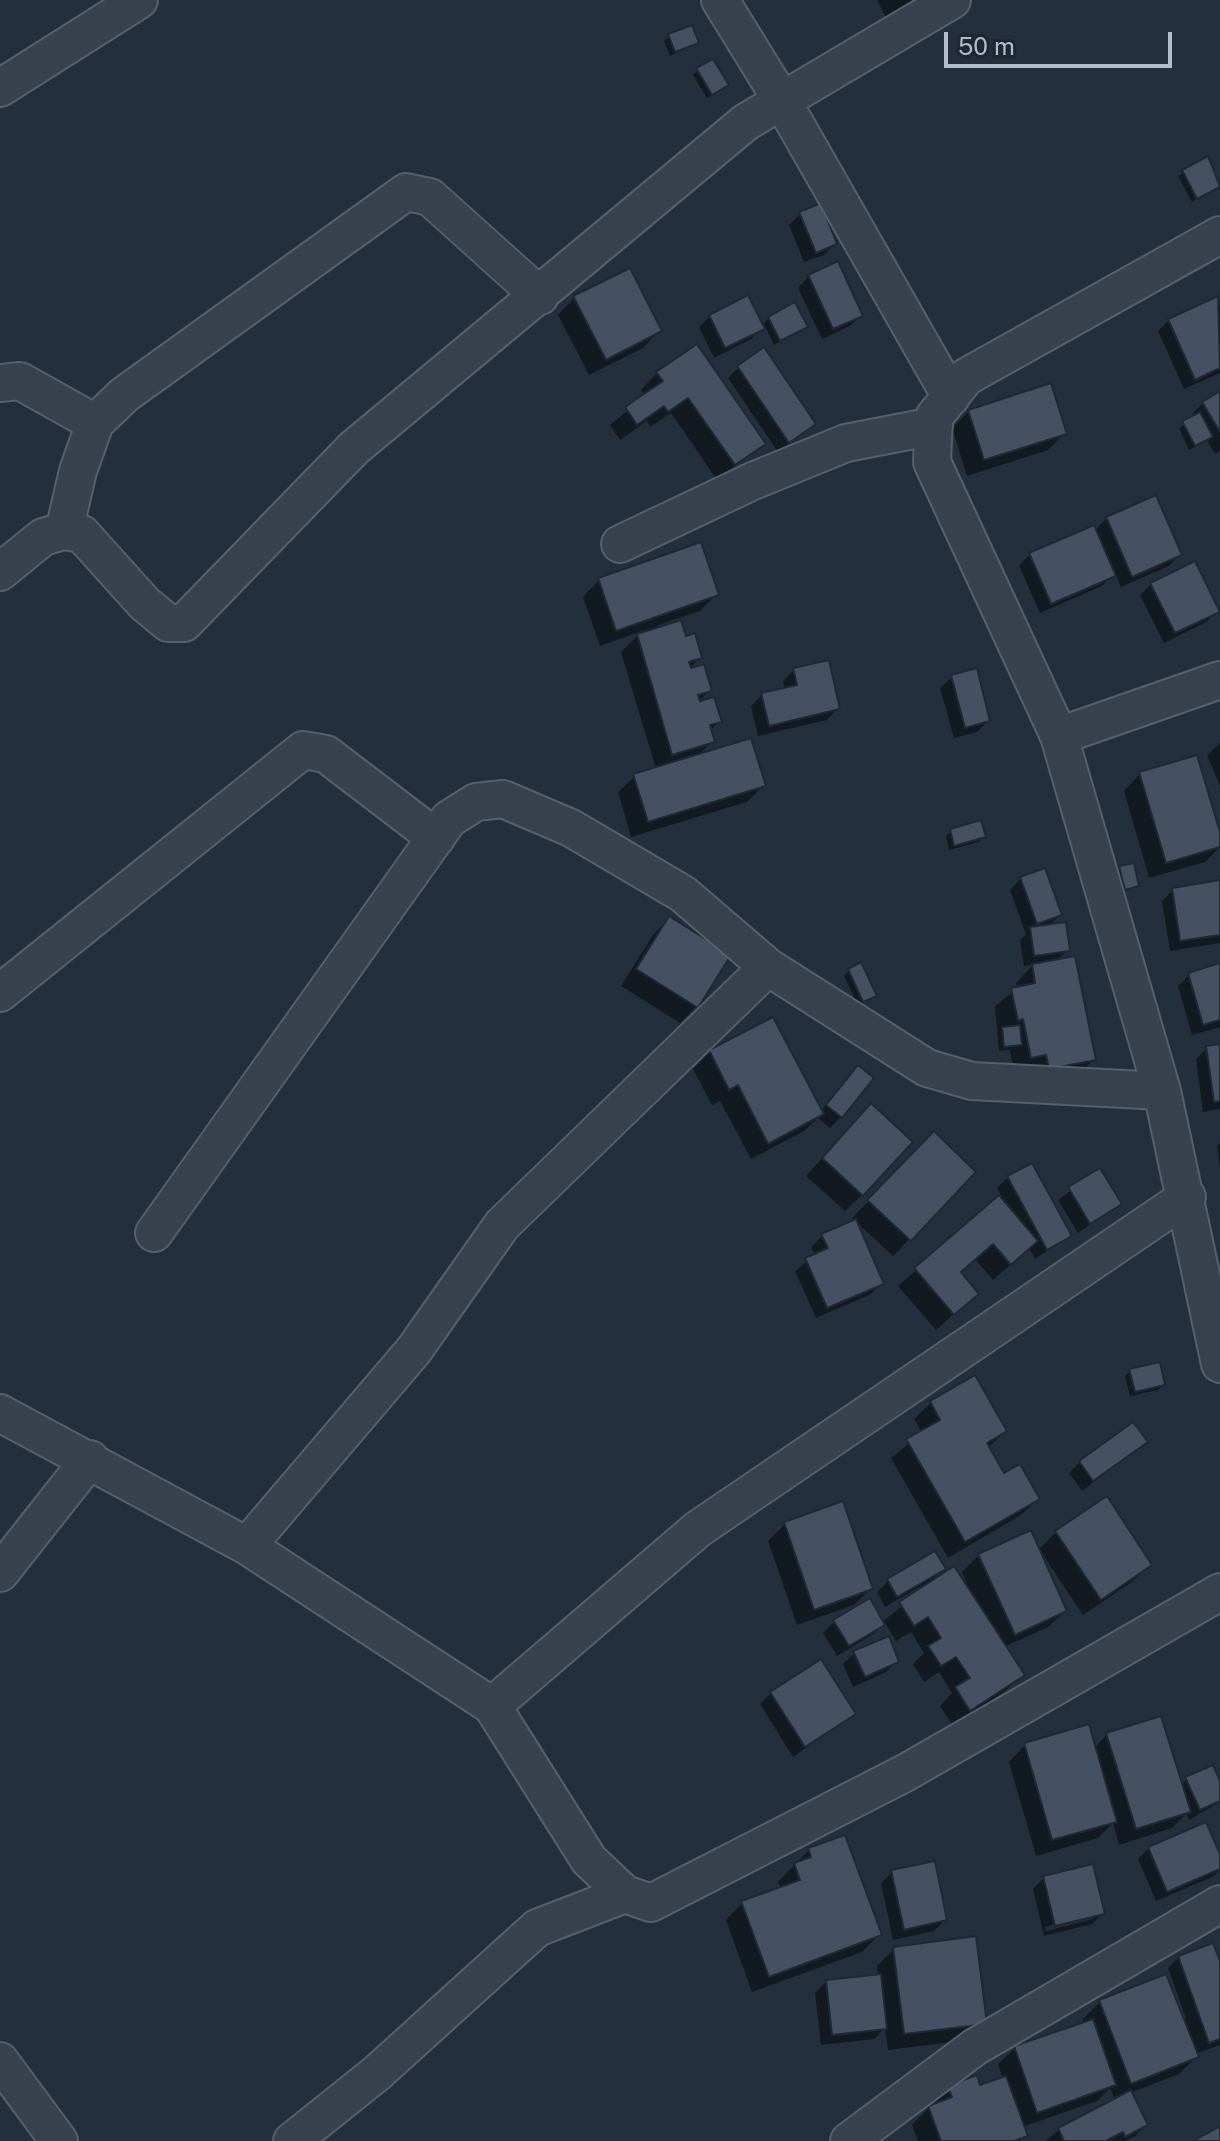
<!DOCTYPE html>
<html>
<head>
<meta charset="utf-8">
<style>
	body { margin:0 }
	#map { position:relative; width:1220px; height:2141px; overflow:hidden; background:#242f3e; font-family:"Public Sans",sans-serif }
	canvas { display:block }
	.scale { position:absolute; left:944px; top:32px; width:228px; height:36px; box-sizing:border-box; border:4px solid #b4bcc9; border-top:0; padding-left:10px; font-size:24px; line-height:28px; white-space:nowrap; color:#b4bcc9; -webkit-text-stroke:6px #1d2633; paint-order:stroke }
</style>
</head>
<body>
<div id="map">
<canvas width="1220" height="2141"></canvas>
<div class="scale">50 m</div>
</div>
<script>
const ctx = document.querySelector('canvas').getContext('2d');
ctx.lineJoin = 'round';
function fill(path, color) {
  ctx.fillStyle = color;
  ctx.fill(path, 'evenodd');
}
function toPath(rows) {
  const path = new Path2D();
  for (const r of rows) {
    path.moveTo(r[0], r[1]);
    for (let i = 2; i < r.length; i += 2) path.lineTo(r[i], r[i + 1]);
  }
  return path;
}
function trace(path, color, width, dash) {
  ctx.strokeStyle = color;
  ctx.lineWidth = width;
  ctx.lineCap = dash ? 'butt' : 'round';
  ctx.setLineDash(dash || []);
  ctx.stroke(path);
}
fill(toPath([
	[877,0,921,0,886,18],
	[669,36,697,42,670,56,664,41],
	[698,70,721,90,707,98,693,75],
	[1207,159,1220,185,1192,202,1178,176],
	[800,214,835,244,824,255,804,262,789,225],
	[809,276,861,315,850,326,822,339,798,288],
	[574,298,659,331,643,348,589,375,558,315],
	[1217,299,1220,306,1220,373,1184,389,1158,331,1169,320],
	[710,316,761,326,769,318,805,327,774,345,765,326,751,339,714,358,699,327],
	[739,367,813,424,778,452,728,378],
	[657,373,763,443,717,480,671,413,650,427,647,421,620,440,610,425,645,396,641,390],
	[1220,394,1220,451,1215,454,1207,440,1189,450,1179,428,1194,417,1192,414,1203,403],
	[969,411,1065,433,1048,450,967,476,952,428],
	[1107,518,1180,554,1169,566,1121,587,1115,573,1102,586,1040,613,1019,566,1030,554,1094,531],
	[599,580,717,594,700,611,656,626,684,639,700,658,686,672,710,690,695,705,719,721,710,731,712,741,697,757,764,785,747,802,631,837,618,792,635,776,656,769,621,652,642,631,600,646,583,597],
	[1151,584,1217,611,1206,622,1164,643,1140,595],
	[794,670,838,708,827,720,758,736,751,706,762,695,785,690,783,681],
	[952,677,988,721,977,732,954,738,940,688],
	[1220,743,1220,786,1207,755],
	[1140,774,1218,831,1220,828,1220,847,1205,862,1149,878,1124,791],
	[951,831,984,837,979,842,949,850,946,836],
	[1120,868,1137,885,1134,888,1134,885,1120,889,1115,873],
	[1021,878,1060,915,1048,927,1068,950,1056,961,1094,1059,1077,1076,1014,1073,1010,1050,999,1051,995,1006,1017,989,1016,983,1034,964,1024,966,1020,940,1026,934,1010,890],
	[1220,882,1220,943,1170,951,1162,901,1173,890],
	[669,918,696,1007,680,1023,621,986,653,935],
	[1220,965,1220,1027,1192,1035,1178,986,1189,975],
	[849,971,875,995,858,1006,844,976],
	[772,1020,820,1112,858,1067,841,1117,830,1128,818,1118,804,1131,751,1159,720,1101,712,1105,693,1069,710,1052],
	[1220,1046,1220,1109,1203,1112,1196,1059,1207,1048],
	[854,1123,862,1195,845,1211,806,1176],
	[934,1134,974,1172,893,1256,852,1218],
	[1220,1143,1220,1169,1217,1146],
	[1099,1170,1120,1204,1078,1233,1058,1200],
	[1008,1177,1069,1236,1035,1259,1029,1248,993,1280,975,1259,959,1273,976,1294,936,1330,898,1286,1001,1196,997,1188],
	[822,1236,882,1283,871,1294,816,1318,795,1271,815,1255,811,1247],
	[1130,1371,1163,1385,1158,1390,1130,1396,1125,1376],
	[931,1403,1005,1431,988,1448,1003,1476,1038,1499,1021,1515,948,1558,891,1458,922,1433,914,1419],
	[1145,1442,1082,1491,1069,1473,1080,1462],
	[785,1524,871,1588,854,1605,797,1625,768,1541],
	[1056,1532,1150,1564,1133,1581,1083,1615,1039,1549],
	[935,1554,943,1569,930,1582,970,1594,962,1572,979,1555,1065,1611,1048,1627,1004,1647,1022,1675,1005,1691,953,1726,940,1706,952,1693,939,1672,924,1682,913,1664,924,1653,911,1632,896,1641,885,1623,872,1635,837,1656,823,1633,834,1622,882,1622,923,1589,921,1586,885,1607,877,1592,888,1581],
	[854,1653,897,1661,886,1672,853,1687,843,1664],
	[771,1693,854,1714,793,1757,760,1704],
	[1107,1735,1181,1785,1186,1779,1220,1786,1220,1802,1189,1820,1186,1814,1172,1828,1119,1845,1113,1823,1098,1838,1036,1856,1009,1762,1025,1745,1094,1748],
	[1149,1848,1220,1859,1220,1870,1212,1877,1156,1901,1138,1859],
	[809,1850,879,1935,862,1952,752,1992,726,1920,742,1903,781,1889,778,1882],
	[892,1872,945,1920,934,1931,893,1940,881,1883],
	[1044,1878,1103,1913,1092,1924,1044,1936,1033,1889],
	[1093,1915,1093,1919,1046,1931,1045,1927],
	[894,1949,984,2023,968,2040,888,2050,885,2028,874,2039,821,2045,815,1993,826,1982,878,1976,877,1966],
	[1179,1957,1220,1967,1220,2045,1195,2054,1196,2057,1179,2074,1130,2093,1146,2125,1135,2136,1125,2141,1045,2141,1059,2130,1115,2100,1110,2088,1097,2101,1022,2127,1025,2136,1020,2141,918,2141,912,2125,949,2087,979,2087,1003,2079,998,2064,1015,2048,1085,2024,1083,2019,1100,2002,1186,2019,1168,1968]
]), '#0007');
const building = toPath([
	[692,25,699,43,675,52,668,34,692,25],
	[713,59,729,85,712,95,696,68,713,59],
	[1208,156,1220,187,1197,199,1182,170,1208,156],
	[821,203,837,244,816,253,799,212,821,203],
	[838,261,863,316,833,329,808,275,838,261],
	[630,268,662,331,606,360,573,296,630,268],
	[748,295,765,329,725,348,709,315,748,295],
	[1218,296,1220,368,1195,380,1168,319,1218,296],
	[795,302,808,327,780,341,768,317,795,302],
	[697,344,766,444,735,465,688,398,668,412,664,406,637,425,625,407,663,381,656,372,697,344],
	[764,347,816,424,789,443,737,366,764,347],
	[1051,383,1067,434,984,460,968,410,1051,383],
	[1220,391,1220,432,1202,402,1220,391],
	[1200,412,1213,437,1195,446,1182,421,1200,412],
	[1156,495,1182,555,1132,577,1106,517,1156,495],
	[1094,525,1116,576,1051,604,1029,553,1094,525],
	[701,542,719,595,616,631,598,578,701,542],
	[1195,561,1220,612,1175,633,1150,583,1195,561],
	[681,620,686,636,695,633,702,658,689,662,691,668,704,664,712,691,698,695,700,701,714,697,722,722,710,725,715,742,672,755,637,634,681,620],
	[829,660,840,709,769,726,761,693,797,685,793,668,829,660],
	[977,668,990,721,965,728,951,675,977,668],
	[751,738,766,786,648,822,633,774,751,738],
	[1197,755,1220,832,1220,847,1166,863,1139,772,1197,755],
	[981,820,986,837,954,846,950,829,981,820],
	[1134,863,1139,886,1125,890,1119,866,1134,863],
	[1045,868,1062,915,1037,924,1020,877,1045,868],
	[1220,880,1220,935,1180,941,1172,888,1220,880],
	[669,916,731,955,698,1008,636,969,669,916],
	[1066,922,1070,951,1034,956,1030,927,1066,922],
	[1075,956,1096,1060,1049,1069,1046,1055,1031,1058,1023,1019,1018,1021,1011,988,1035,983,1032,964,1075,956],
	[861,962,877,996,863,1002,848,969,861,962],
	[1220,963,1220,1020,1203,1025,1188,973,1220,963],
	[773,1017,824,1114,768,1144,738,1085,729,1090,709,1050,773,1017],
	[1020,1025,1022,1045,1004,1047,1002,1027,1020,1025],
	[1220,1044,1220,1101,1214,1102,1206,1046,1220,1044],
	[858,1065,874,1078,842,1118,826,1105,858,1065],
	[871,1103,913,1142,863,1196,822,1158,871,1103],
	[934,1131,976,1172,911,1241,867,1200,934,1131],
	[1032,1163,1072,1236,1047,1250,1007,1176,1032,1163],
	[1100,1168,1122,1204,1090,1224,1068,1187,1100,1168],
	[999,1195,1038,1241,1011,1265,993,1244,961,1272,979,1294,954,1315,914,1268,999,1195],
	[856,1219,884,1284,827,1308,805,1258,828,1248,821,1234,856,1219],
	[1160,1362,1165,1385,1135,1392,1129,1369,1160,1362],
	[975,1375,1007,1431,987,1443,1004,1473,1020,1464,1040,1499,965,1542,906,1439,940,1420,930,1401,975,1375],
	[1133,1422,1148,1442,1093,1481,1079,1461,1133,1422],
	[1107,1496,1152,1565,1101,1600,1055,1531,1107,1496],
	[843,1501,873,1589,814,1610,784,1522,843,1501],
	[1031,1530,1067,1611,1015,1635,978,1554,1031,1530],
	[935,1551,946,1569,897,1597,887,1579,935,1551],
	[954,1566,1025,1675,970,1711,955,1687,970,1678,956,1657,941,1666,928,1646,941,1638,928,1617,914,1626,899,1602,954,1566],
	[870,1598,885,1625,849,1646,833,1620,870,1598],
	[889,1636,899,1662,865,1677,853,1651,889,1636],
	[821,1659,856,1714,805,1747,770,1692,821,1659],
	[1161,1716,1191,1812,1136,1829,1106,1733,1161,1716],
	[1089,1724,1117,1822,1052,1840,1024,1743,1089,1724],
	[1213,1765,1220,1781,1220,1801,1200,1810,1185,1777,1213,1765],
	[1206,1822,1220,1854,1220,1869,1167,1892,1148,1847,1206,1822],
	[845,1835,882,1935,769,1977,741,1901,800,1880,794,1863,811,1857,808,1848,845,1835],
	[935,1861,947,1920,904,1930,891,1870,935,1861],
	[1093,1864,1105,1914,1055,1926,1043,1876,1093,1864],
	[976,1936,987,2024,904,2034,893,1947,976,1936],
	[1213,1943,1220,1961,1220,2039,1209,2043,1178,1956,1213,1943],
	[881,1974,887,2029,832,2035,826,1980,881,1974],
	[1166,1974,1199,2057,1131,2084,1099,2000,1166,1974],
	[1093,2019,1116,2085,1037,2113,1014,2046,1093,2019],
	[977,2075,980,2085,1006,2076,1028,2136,1014,2141,941,2141,928,2106,952,2097,947,2086,977,2075],
	[1131,2090,1148,2125,1125,2137,1123,2132,1106,2141,1064,2141,1058,2128,1131,2090],
	[1220,2126,1220,2141,1193,2141,1220,2126]
]);
fill(building, '#455162');
trace(building, '#1f2835', 2);
const minor = toPath([
	[720,0,781,99,951,397],
	[0,88,139,0],
	[1220,235,966,377,934,417,932,462,1059,736,1162,1091,1220,1364],
	[0,383,20,381,95,423],
	[64,531,78,471,95,423,124,395,406,192,430,197,540,296],
	[620,544,753,481,846,443,934,426],
	[0,572,43,537,64,531,82,534,144,603,168,623,184,623,354,448,746,122,952,0],
	[1059,736,1220,680],
	[0,993,303,750,326,754,436,838],
	[154,1233,449,819,476,802,503,799,571,828,683,894,768,967,927,1068,972,1081,1162,1091],
	[0,1413,247,1546,492,1706,589,1860,625,1894,651,1903,905,1773,1220,1592],
	[247,1546,414,1350,502,1225,768,967],
	[0,1573,90,1459],
	[492,1706,698,1529,1187,1197],
	[0,2061,59,2141],
	[292,2141,377,2073,537,1928,625,1894],
	[849,2141,975,2047,1220,1904]
]);
trace(minor, '#565f6c', 40);
trace(minor, '#38414e', 36);
</script>
</body>
</html>
